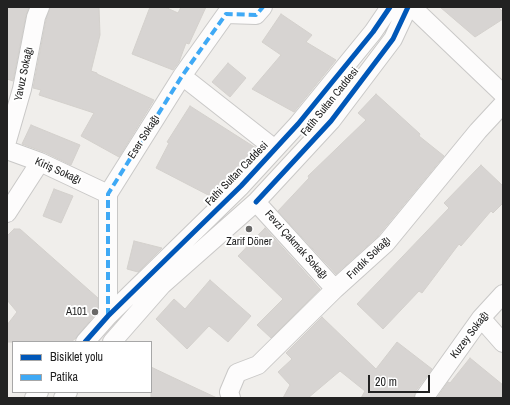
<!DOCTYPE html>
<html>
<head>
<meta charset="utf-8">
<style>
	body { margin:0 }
	#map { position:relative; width:510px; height:405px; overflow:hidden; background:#f0eeeb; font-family:"Archivo Narrow",sans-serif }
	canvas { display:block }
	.frame { position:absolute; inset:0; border:8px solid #222; pointer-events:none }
	.legend { position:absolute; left:12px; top:341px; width:140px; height:52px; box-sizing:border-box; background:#fff; border:1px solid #a7a7a7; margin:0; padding:5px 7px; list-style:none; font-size:12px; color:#222 }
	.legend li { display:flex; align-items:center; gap:8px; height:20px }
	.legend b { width:20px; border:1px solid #a7a7a7 }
	.scale { position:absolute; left:368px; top:375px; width:62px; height:18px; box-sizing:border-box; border:2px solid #222; border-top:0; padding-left:5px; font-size:12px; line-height:14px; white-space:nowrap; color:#222; -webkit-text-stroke:3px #fff; paint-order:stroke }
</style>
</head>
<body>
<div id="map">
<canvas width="510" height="405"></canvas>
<div class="frame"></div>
<ul class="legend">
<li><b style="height:5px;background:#0057b8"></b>Bisiklet yolu</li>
<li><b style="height:5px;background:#3fa9f5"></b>Patika</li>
</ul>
<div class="scale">20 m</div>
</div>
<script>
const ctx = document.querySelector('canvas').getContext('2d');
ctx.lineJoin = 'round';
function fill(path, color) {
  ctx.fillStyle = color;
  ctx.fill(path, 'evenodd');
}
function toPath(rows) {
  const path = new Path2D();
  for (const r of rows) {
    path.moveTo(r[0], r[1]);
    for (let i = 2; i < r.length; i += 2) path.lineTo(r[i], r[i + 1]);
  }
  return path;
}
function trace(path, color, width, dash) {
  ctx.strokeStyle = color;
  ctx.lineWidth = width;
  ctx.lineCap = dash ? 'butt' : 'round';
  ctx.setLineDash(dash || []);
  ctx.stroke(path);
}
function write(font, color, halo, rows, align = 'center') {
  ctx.font = font + ' "Archivo Narrow",sans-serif';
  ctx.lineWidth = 4;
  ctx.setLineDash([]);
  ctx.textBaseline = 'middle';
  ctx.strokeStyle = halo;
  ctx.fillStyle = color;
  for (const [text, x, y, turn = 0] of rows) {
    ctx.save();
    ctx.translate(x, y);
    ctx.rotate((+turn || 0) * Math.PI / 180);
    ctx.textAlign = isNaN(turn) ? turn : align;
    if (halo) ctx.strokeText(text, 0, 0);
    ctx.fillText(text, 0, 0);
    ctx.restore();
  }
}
const building = toPath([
	[7,7,29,7,26,15,13,81,7,79,7,7],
	[50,7,99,7,100,35,91,71,97,73,97,74,154,100,119,157,81,136,94,113,39,95,41,90,33,88,46,20,50,7],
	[150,7,165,7,178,13,181,7,206,7,189,44,186,43,179,62,173,70,132,54,150,7],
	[440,7,498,7,503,12,503,19,475,37,440,7],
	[281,14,312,35,306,42,336,60,294,112,252,89,281,55,262,42,281,14],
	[228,63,246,78,230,97,212,82,228,63],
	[376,94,420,134,419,136,444,156,378,236,336,274,278,211,309,178,308,176,366,120,358,113,376,94],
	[190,106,259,150,233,179,214,198,156,168,169,143,167,142,190,106],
	[31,125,80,145,71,165,44,152,22,144,31,125],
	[481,165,503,186,503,203,493,213,491,211,461,246,459,244,422,293,419,291,383,329,357,304,449,208,444,203,481,165],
	[54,189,73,196,61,223,43,216,54,189],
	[265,228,320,289,271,338,257,325,283,299,238,256,265,228],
	[14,229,20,229,98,298,98,310,96,313,76,338,71,342,7,342,7,325,17,312,7,300,7,236,14,229],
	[134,241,162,248,138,272,127,269,134,241],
	[210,280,251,316,228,342,209,326,187,349,156,319,174,299,185,309,210,280],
	[322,317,376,369,397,342,432,369,415,392,414,398,361,398,365,391,340,371,308,398,283,398,290,385,278,372,292,359,286,353,322,317],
	[470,358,503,385,503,398,437,398,448,382,450,383,470,358],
	[151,367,172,377,217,398,151,398,151,367]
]);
fill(building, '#d7d4d2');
trace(building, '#d3d0cc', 1);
const minor = toPath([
	[412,7,503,94],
	[226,14,256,15,263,7],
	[182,76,275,149],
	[7,141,22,89,36,17,40,7],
	[7,150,40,162,108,194],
	[256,202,335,289],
	[7,213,40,162],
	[108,316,108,194,182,76,226,14],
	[481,318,503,343],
	[85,342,108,316,241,186,298,124,373,32,390,7],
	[112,342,162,285,256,202,331,121,393,39,408,7],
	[34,398,39,392],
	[63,398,68,392],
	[231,398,229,392,237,373,258,365,335,289,386,243,478,131,503,104],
	[424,398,481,318,503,294]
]);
trace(minor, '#c9c8c7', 20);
trace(minor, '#fdfcfc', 18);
trace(toPath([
	[108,316,108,194,182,76,226,14,256,15,263,7]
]), '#3fa9f5', 4, [8, 4]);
trace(toPath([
	[256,202,331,121,393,39,408,7],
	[85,342,108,316,241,186,298,124,373,32,390,7]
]), '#0057b8', 5);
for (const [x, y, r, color] of [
	[249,229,4,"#6a6968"],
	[95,312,4,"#6a6968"]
]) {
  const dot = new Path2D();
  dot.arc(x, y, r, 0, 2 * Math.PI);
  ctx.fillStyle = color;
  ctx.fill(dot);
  trace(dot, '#fff', 1.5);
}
write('11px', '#222', '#fff', [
	["Yavuz Sokağı",24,74,-78],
	["Fatih Sultan Caddesi",330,102,-51],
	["Eser Sokağı",144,137,-58],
	["Kiriş Sokağı",58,171,24],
	["Fathi Sultan Caddesi",237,174,-46],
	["Fevzi Çakmak Sokağı",296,245,48],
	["Fındık Sokağı",369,258,-44],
	["Kuzey Sokağı",470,335,-53]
]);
write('11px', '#222', '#fff', [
	["Zarif Döner",249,242],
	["A101",87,312,"right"]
]);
</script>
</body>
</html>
